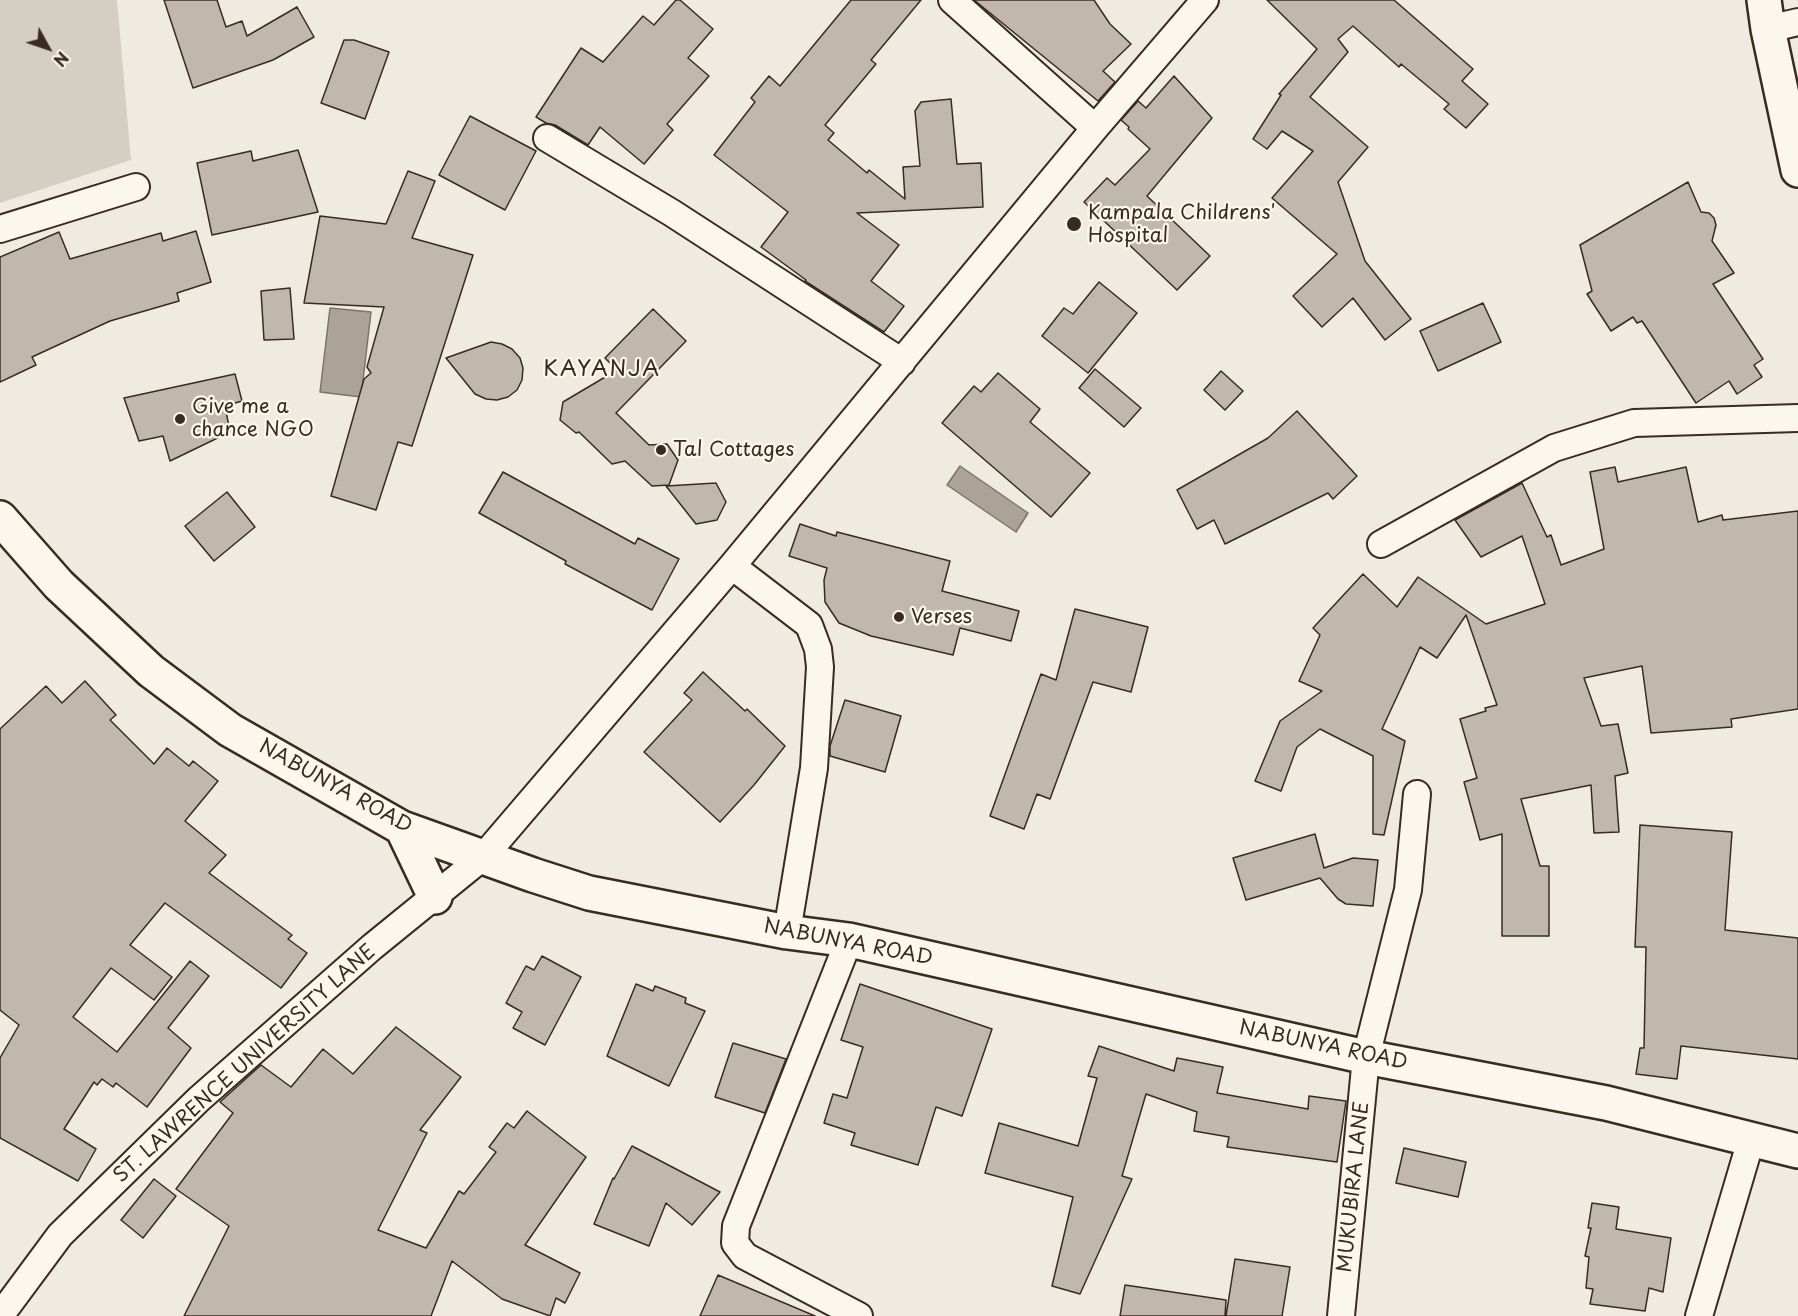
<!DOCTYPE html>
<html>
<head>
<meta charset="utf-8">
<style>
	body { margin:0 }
	#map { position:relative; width:1798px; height:1316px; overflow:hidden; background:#f0ebe0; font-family:"Playpen Sans",sans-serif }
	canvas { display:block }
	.north { position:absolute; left:18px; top:18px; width:60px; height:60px; -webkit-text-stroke:4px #fbf7ec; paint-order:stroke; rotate:130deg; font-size:16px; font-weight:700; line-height:24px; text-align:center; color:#3b2a1e }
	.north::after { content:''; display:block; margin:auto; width:21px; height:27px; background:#3b2a1e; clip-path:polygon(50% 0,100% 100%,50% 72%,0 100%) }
</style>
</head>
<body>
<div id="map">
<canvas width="1798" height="1316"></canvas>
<div class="north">N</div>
</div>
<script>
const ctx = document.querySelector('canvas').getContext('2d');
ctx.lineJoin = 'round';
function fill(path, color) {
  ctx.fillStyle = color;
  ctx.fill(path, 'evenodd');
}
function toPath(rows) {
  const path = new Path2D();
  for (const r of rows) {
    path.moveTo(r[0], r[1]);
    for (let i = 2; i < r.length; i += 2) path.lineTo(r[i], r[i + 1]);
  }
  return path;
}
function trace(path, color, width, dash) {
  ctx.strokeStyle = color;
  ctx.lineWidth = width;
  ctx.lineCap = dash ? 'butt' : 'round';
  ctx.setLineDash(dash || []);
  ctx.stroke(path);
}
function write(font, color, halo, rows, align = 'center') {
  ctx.font = font + ' "Playpen Sans",sans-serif';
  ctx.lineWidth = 4.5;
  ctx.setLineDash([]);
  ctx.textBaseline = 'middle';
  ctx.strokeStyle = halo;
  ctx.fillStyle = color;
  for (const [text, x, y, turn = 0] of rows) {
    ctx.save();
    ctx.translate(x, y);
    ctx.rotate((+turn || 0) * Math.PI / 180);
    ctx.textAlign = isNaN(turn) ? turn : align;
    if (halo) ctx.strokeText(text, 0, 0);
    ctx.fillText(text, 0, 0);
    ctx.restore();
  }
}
fill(toPath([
	[0,0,117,0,131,160,0,203]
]), '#d5cec3');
const water = toPath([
	[330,308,371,312,361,397,320,392,330,308],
	[960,466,1028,513,1016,532,947,485,960,466]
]);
fill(water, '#aca397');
trace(water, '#7f7367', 1.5);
const building = toPath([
	[164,0,217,0,226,27,242,21,247,36,297,7,314,37,273,60,193,88,164,0],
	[676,0,680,0,713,29,688,58,709,76,667,124,673,130,644,164,600,127,588,145,555,125,546,123,536,117,581,48,603,62,643,16,654,25,676,0],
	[851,0,921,0,871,60,876,64,825,125,834,133,828,140,867,173,869,170,905,199,903,167,920,166,915,111,921,102,951,99,957,164,981,163,983,207,857,213,899,245,871,281,904,306,884,332,805,281,806,280,761,247,788,212,714,155,755,102,751,98,769,76,780,86,851,0],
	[974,0,1094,0,1110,24,1131,44,1103,71,1115,82,1098,101,974,0],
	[1267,0,1394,0,1473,69,1462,81,1488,104,1466,128,1444,109,1449,104,1401,64,1399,67,1353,26,1338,39,1348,52,1310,97,1368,147,1338,182,1365,261,1411,319,1385,340,1353,298,1322,327,1293,296,1337,254,1272,198,1313,151,1282,131,1267,149,1253,139,1281,95,1279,94,1317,49,1267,0],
	[344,40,354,40,389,52,365,119,321,103,344,40],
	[1174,76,1212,118,1147,196,1210,256,1177,290,1084,202,1107,178,1115,185,1150,149,1128,129,1129,127,1121,120,1138,101,1146,108,1174,76],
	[470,116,536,151,505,210,439,175,470,116],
	[298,150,318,212,212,235,197,163,251,151,253,161,298,150],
	[408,171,435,181,412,238,473,255,412,446,398,442,376,510,331,496,364,379,371,373,367,367,384,307,304,303,320,216,386,224,408,171],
	[1688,182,1701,212,1709,213,1714,218,1716,225,1712,241,1734,273,1713,284,1763,359,1754,365,1762,377,1737,394,1729,381,1696,403,1642,321,1637,323,1633,317,1611,331,1587,294,1592,291,1580,245,1688,182],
	[196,231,211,282,177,293,179,301,110,321,32,357,36,365,0,382,0,257,59,232,70,259,161,233,163,241,196,231],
	[1099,282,1137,313,1088,373,1042,336,1064,308,1073,314,1099,282],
	[290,288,294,339,264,340,261,291,290,288],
	[1483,303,1501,342,1438,371,1420,331,1483,303],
	[653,309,686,341,616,413,649,445,667,444,678,460,669,485,652,486,625,461,612,464,579,432,576,433,560,420,563,402,617,370,605,358,653,309],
	[491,342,502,344,512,349,520,358,523,368,522,380,517,390,508,397,497,400,486,399,475,394,446,358,491,342],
	[1095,369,1141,408,1124,427,1079,388,1095,369],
	[1221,371,1243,391,1225,410,1204,390,1221,371],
	[998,373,1040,409,1030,422,1090,473,1051,517,942,423,974,386,981,392,998,373],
	[235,374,242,401,225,406,230,432,170,461,163,436,139,441,124,398,235,374],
	[1297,411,1357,476,1333,499,1328,493,1225,544,1214,520,1197,529,1177,490,1268,438,1297,411],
	[1615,467,1618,482,1686,467,1698,522,1722,515,1723,520,1798,511,1798,709,1731,719,1732,727,1651,733,1642,666,1584,678,1601,726,1618,724,1628,773,1615,776,1619,832,1594,833,1591,785,1521,799,1540,866,1549,866,1549,936,1502,936,1502,834,1480,840,1464,782,1477,778,1460,719,1486,711,1485,708,1497,705,1466,615,1437,658,1420,647,1382,729,1405,741,1384,835,1373,834,1373,756,1320,729,1297,747,1281,791,1255,781,1280,721,1322,691,1299,681,1320,635,1313,628,1363,574,1397,607,1418,577,1486,624,1545,604,1522,536,1481,557,1455,520,1522,483,1547,537,1551,535,1561,565,1604,549,1590,472,1615,467],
	[503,472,635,544,638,538,679,559,652,610,565,564,566,561,479,513,503,472],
	[716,483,726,502,717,520,696,524,666,486,716,483],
	[227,492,255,527,214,561,185,526,227,492],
	[800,524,836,536,837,532,950,561,942,591,1019,611,1011,641,960,628,953,655,871,636,839,623,825,602,824,580,827,568,789,556,800,524],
	[1075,609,1148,627,1131,692,1093,682,1050,799,1037,794,1024,829,990,816,1041,674,1056,680,1075,609],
	[703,672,745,711,747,709,785,746,754,785,720,822,644,752,692,700,684,693,703,672],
	[85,681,116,715,110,720,154,764,167,748,189,766,193,761,218,781,185,821,226,855,209,873,292,935,288,939,307,953,281,988,165,903,130,945,172,977,154,1000,111,968,73,1017,117,1052,190,961,209,976,168,1028,191,1048,147,1107,116,1083,113,1087,102,1079,97,1085,94,1082,64,1129,96,1149,78,1181,0,1138,0,1058,19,1025,0,1010,0,729,46,686,62,703,85,681],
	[845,700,901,716,885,772,830,756,830,746,845,700],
	[1640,825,1732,832,1725,930,1798,938,1798,1059,1681,1046,1677,1079,1636,1074,1640,1048,1644,1048,1646,947,1635,947,1640,825],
	[1315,834,1324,868,1353,858,1378,860,1373,906,1346,904,1338,899,1320,878,1246,900,1233,858,1315,834],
	[542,956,581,977,545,1045,513,1028,522,1012,506,1003,526,966,534,970,542,956],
	[636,984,653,991,655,986,686,998,685,1003,705,1011,669,1086,607,1056,636,984],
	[860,984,992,1029,962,1116,936,1107,918,1165,851,1145,855,1133,824,1123,833,1094,847,1098,863,1047,841,1040,860,984],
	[396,1027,461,1077,420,1130,427,1133,378,1230,426,1248,459,1191,464,1194,496,1152,489,1147,507,1123,514,1128,527,1111,586,1157,525,1245,580,1273,565,1303,556,1298,550,1316,502,1299,452,1261,431,1316,184,1316,229,1226,176,1189,233,1113,220,1102,261,1065,291,1087,323,1049,353,1074,396,1027],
	[733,1043,786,1059,765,1113,715,1097,733,1043],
	[1099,1046,1174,1071,1177,1058,1223,1067,1217,1093,1308,1109,1309,1096,1346,1101,1337,1162,1227,1147,1229,1137,1194,1131,1197,1112,1146,1094,1122,1176,1132,1179,1080,1294,1052,1286,1073,1197,985,1173,999,1123,1078,1146,1097,1078,1088,1076,1099,1046],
	[632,1146,720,1192,692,1225,666,1203,649,1246,594,1224,613,1178,614,1179,632,1146],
	[1404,1148,1466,1162,1458,1197,1396,1183,1404,1148],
	[154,1179,176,1196,143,1238,121,1220,154,1179],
	[1592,1203,1619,1207,1616,1229,1671,1238,1663,1292,1649,1288,1645,1311,1590,1304,1593,1289,1586,1288,1589,1257,1585,1256,1591,1228,1588,1228,1592,1203],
	[1235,1259,1290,1267,1282,1316,1226,1316,1235,1259],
	[718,1275,815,1316,700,1316,718,1275],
	[1125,1285,1226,1300,1225,1316,1120,1316,1125,1285]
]);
fill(building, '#c0b8ad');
trace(building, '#3b2a1e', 1.5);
const street = toPath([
	[952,0,1095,128],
	[1768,29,1798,22],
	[547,138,672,213,902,362],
	[0,229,136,187],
	[1381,544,1554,448,1634,423,1798,418],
	[732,566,809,625,818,649,820,667,814,768,787,932],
	[849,940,736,1226,735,1243,745,1256,859,1316],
	[0,1316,60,1235,199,1099,372,947,484,856,732,566,1095,128,1205,0],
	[1341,1316,1366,1057,1408,890,1417,794],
	[1699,1316,1751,1140]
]);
const secondary = toPath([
	[1764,0,1768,29,1798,170],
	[0,518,59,585,151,671,230,730,402,828,533,875,589,893,787,932,849,940,1366,1057,1606,1103,1798,1151],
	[402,828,435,897]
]);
trace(street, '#3b2a1e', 30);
trace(secondary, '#3b2a1e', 38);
trace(street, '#fbf7ec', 26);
trace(secondary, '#fbf7ec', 33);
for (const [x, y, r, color] of [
	[1074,224,8,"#3b2a1e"],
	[180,419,6,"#3b2a1e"],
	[661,450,6,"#3b2a1e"],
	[899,617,6,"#3b2a1e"]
]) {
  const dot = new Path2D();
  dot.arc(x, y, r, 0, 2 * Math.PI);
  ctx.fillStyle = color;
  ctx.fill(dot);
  trace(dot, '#fbf7ec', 2);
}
write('20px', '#3b2a1e', '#fbf7ec', [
	["Kampala Childrens'",1088,213],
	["Hospital",1088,236],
	["Give me a",192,407],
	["chance NGO",192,430],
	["Tal Cottages",673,450],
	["Verses",911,617]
], 'left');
write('20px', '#3b2a1e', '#fbf7ec', [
	["NABUNYA ROAD",335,787,29],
	["NABUNYA ROAD",848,943,11],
	["NABUNYA ROAD",1323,1046,12],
	["ST. LAWRENCE UNIVERSITY LANE",245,1064,-42],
	["MUKUBIRA LANE",1354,1187,-84]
]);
ctx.letterSpacing = '1.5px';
write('22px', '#3b2a1e', '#fbf7ec', [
	["KAYANJA",602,370]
]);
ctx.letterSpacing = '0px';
</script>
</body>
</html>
